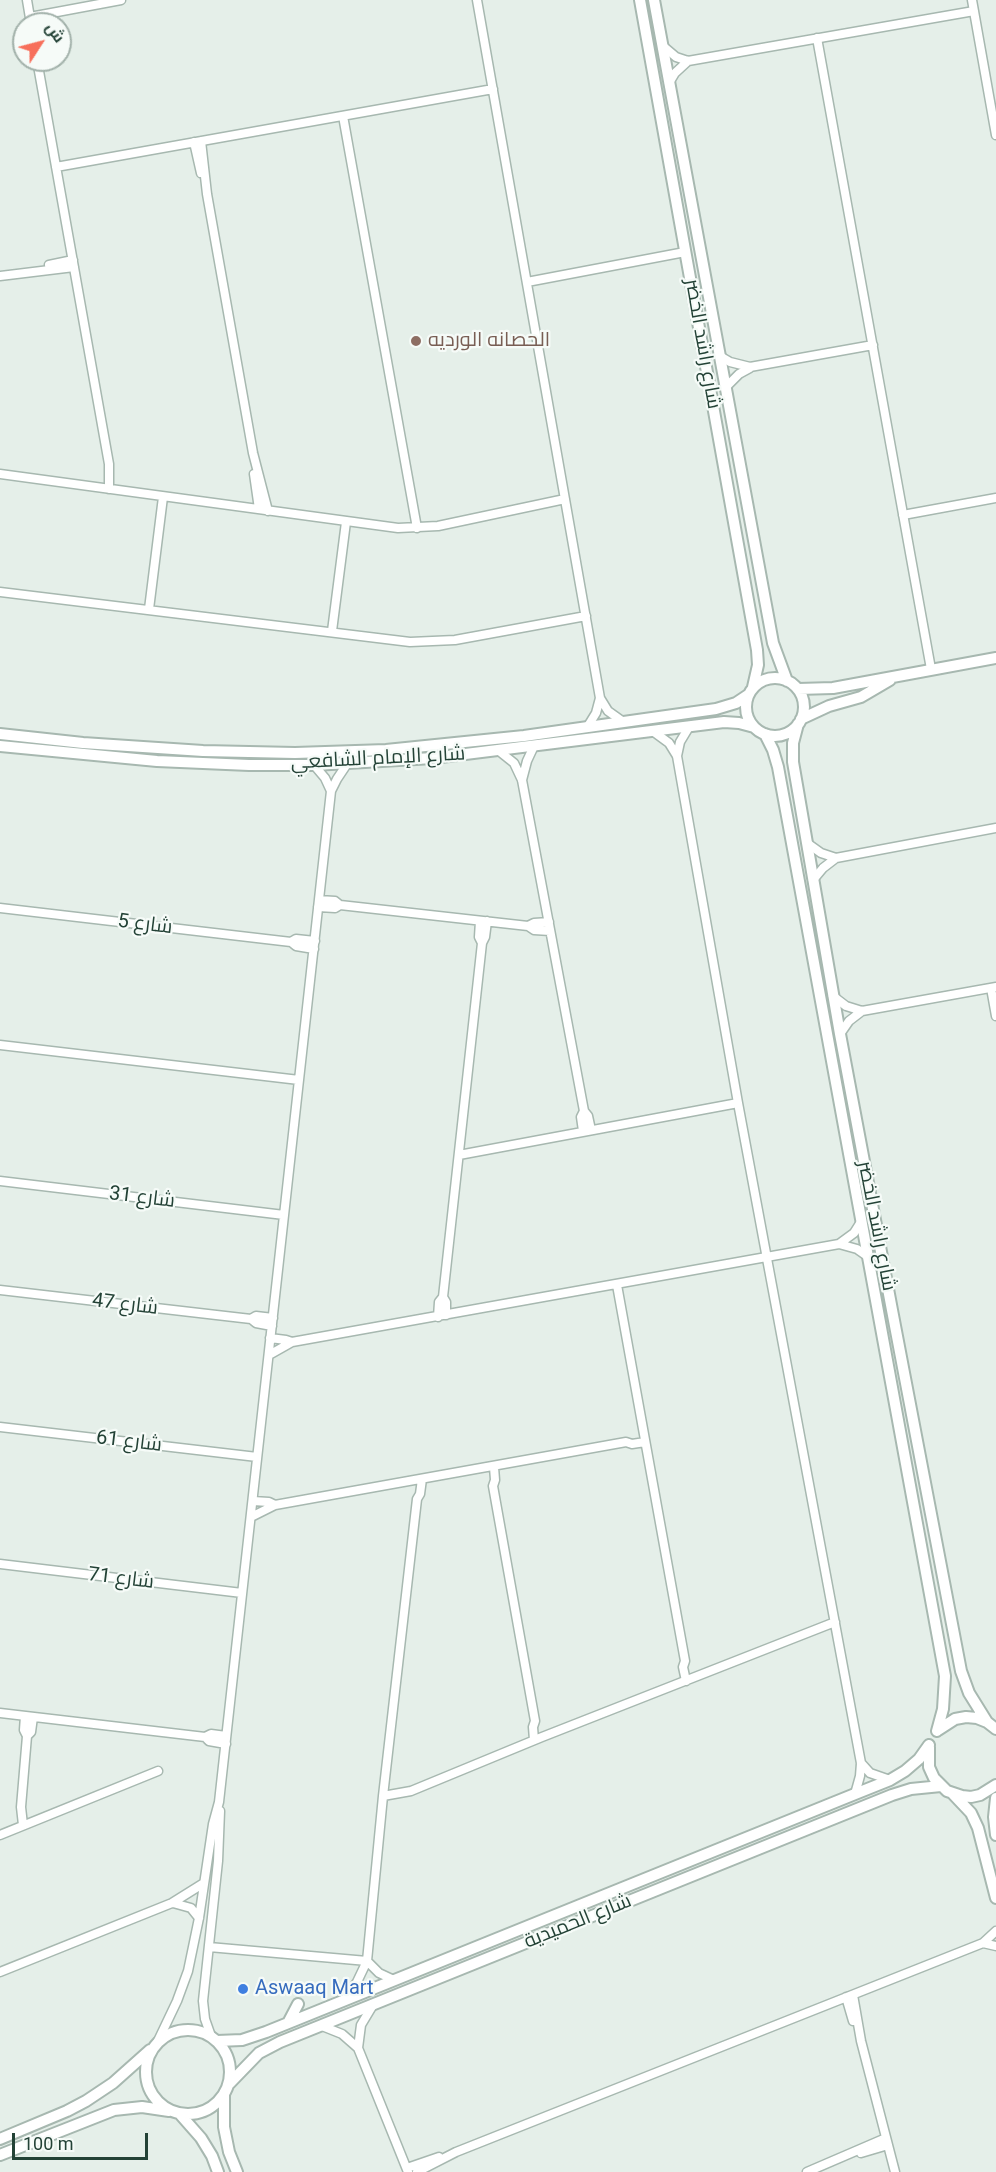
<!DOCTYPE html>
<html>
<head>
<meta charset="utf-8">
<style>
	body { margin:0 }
	#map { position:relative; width:996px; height:2172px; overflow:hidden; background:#e5efe9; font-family:Roboto,Cairo,sans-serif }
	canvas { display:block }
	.north { position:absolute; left:12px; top:12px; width:60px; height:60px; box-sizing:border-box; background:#f6fbf8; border:2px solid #a2b1aa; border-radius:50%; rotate:54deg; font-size:16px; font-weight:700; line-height:24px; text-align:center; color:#234236 }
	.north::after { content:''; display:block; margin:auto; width:21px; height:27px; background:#f76f5b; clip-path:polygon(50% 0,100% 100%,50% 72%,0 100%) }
	.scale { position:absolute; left:12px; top:2133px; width:136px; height:27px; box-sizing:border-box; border:3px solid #234236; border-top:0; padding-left:8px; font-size:18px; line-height:21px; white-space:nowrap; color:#234236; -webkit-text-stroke:4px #f6fbf8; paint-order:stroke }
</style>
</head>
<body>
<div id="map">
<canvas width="996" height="2172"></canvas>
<div class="north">ش</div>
<div class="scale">100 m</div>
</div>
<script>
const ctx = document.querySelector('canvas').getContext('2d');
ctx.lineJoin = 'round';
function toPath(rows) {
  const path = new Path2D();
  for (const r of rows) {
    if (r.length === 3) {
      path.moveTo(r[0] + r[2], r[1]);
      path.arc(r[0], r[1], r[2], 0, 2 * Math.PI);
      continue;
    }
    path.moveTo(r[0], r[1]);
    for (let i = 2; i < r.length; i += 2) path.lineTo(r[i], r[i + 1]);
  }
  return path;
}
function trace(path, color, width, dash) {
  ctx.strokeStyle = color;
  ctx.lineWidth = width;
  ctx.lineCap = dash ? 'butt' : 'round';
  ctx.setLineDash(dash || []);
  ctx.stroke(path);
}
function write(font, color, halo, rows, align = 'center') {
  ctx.font = font + ' Roboto,Cairo,sans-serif';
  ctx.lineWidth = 4.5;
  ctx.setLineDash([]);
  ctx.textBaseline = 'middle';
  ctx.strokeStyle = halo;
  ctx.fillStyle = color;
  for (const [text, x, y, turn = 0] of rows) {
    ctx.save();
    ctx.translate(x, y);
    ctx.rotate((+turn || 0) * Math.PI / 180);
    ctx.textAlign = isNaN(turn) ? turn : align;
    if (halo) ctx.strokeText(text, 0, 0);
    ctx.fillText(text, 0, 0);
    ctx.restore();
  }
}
const minor = toPath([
	[27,0,31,24],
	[477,0,600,698,608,711,622,721],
	[972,0,996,135],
	[30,17,121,0],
	[817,38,931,669],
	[663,46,676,57,688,61,974,11],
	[37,60,109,464,109,489],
	[669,83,675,73,688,61],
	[343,116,417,528],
	[201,141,207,194,253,453,268,511],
	[194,142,201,173],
	[56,167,493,89],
	[49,265,73,260],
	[0,276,74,267],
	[527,282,685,252],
	[718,355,730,362,750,367,873,345],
	[725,388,739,374,750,368],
	[0,474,398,528,438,526,565,499],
	[254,474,259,509],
	[903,515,996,498],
	[0,592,410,642,455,640,586,616],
	[149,609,163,497],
	[332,631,346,522],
	[588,726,596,713,600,698],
	[654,732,669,743,677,756,738,1103,861,1763,860,1776,855,1794],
	[499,751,514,763,522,780,584,1111,588,1116,591,1130],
	[677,756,680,742,689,727],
	[314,765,325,778,331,791],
	[522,780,527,761,534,746],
	[807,843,821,853,836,858],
	[813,880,823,868,836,858,996,828],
	[319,900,335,901,340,905,528,926,534,930,550,931],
	[318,907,335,908,340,905],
	[0,908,291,942,296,946,314,949],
	[480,921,479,937,482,943],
	[528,926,534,923,549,922],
	[291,942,296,939,315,941],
	[991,988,996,1016],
	[833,996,846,1006,862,1011,996,987],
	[840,1034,849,1021,862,1011],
	[0,1045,299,1080],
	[583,1131,581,1117,584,1111],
	[459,1155,738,1103],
	[0,1181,284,1215],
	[839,1244,854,1233,861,1222],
	[617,1285,685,1661,683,1667,686,1681],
	[0,1290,251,1319,256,1323,272,1326],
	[443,1297,446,1302,446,1315],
	[438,1317,439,1302,443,1297,482,943,485,937,487,921],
	[251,1319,256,1316,273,1318],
	[270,1338,286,1340,292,1342],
	[269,1355,292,1342,839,1244,857,1249,867,1256],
	[0,1427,257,1457],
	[494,1467,495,1480,493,1486,535,1721,533,1727,534,1740],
	[253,1501,269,1502,275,1505],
	[251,1517,275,1505,626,1442,632,1444,645,1442],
	[0,1564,242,1593],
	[0,1713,205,1737,211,1734,226,1736],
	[27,1736,31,1732,33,1717],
	[205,1737,209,1741,226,1744],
	[861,1763,870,1773,890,1780],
	[383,1796,411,1791,542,1737,835,1622],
	[23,1825,21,1807,27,1736,24,1730,25,1716],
	[0,1835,158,1771],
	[173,1903,191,1908,199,1918],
	[983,1943,996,1946],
	[209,1947,367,1961,379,1973,394,1980],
	[0,1972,172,1903,204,1883],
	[853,1995,861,2041,895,2172],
	[846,1997,853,2021],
	[344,2000,357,1982,367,1961,383,1796,417,1499,420,1494,422,1479],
	[373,2005,361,2025,358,2048,408,2172],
	[322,2026,342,2034,358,2048],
	[211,2036,205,2019,203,2001,218,1861,220,1811],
	[157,2043,177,2001,188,1971,199,1918,213,1824,219,1802,331,791,337,779,347,764],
	[861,2153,888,2145],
	[407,2168,439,2157],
	[417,2172,456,2152,983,1943,996,1931],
	[807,2172,886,2138]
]);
const tertiary = toPath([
	[640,0,757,650,758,665,753,687],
	[654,0,773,643,787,681],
	[775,707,29],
	[798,689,833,688,996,658],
	[801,719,829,706,861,697,890,680],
	[798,724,793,743,793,762,840,1034,892,1310,961,1671,969,1693,987,1722],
	[0,734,83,743,203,751,295,753,386,750,524,736,716,709,736,703,748,695],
	[765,734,773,750,778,767,945,1676,943,1709,937,1731],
	[0,746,157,761,249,765,314,765,433,758,724,722,739,723,754,727],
	[938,1730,955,1719,966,1717,977,1718,987,1722,996,1729],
	[929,1747,929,1767,934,1778,947,1791,962,1796,971,1797,980,1795,996,1785],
	[953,1794,971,1813,978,1828,996,1898],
	[996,1798,994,1817,996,1835],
	[288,2023,298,2004],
	[188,2072,42],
	[217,2041,242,2040,266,2032,855,1794,890,1780,905,1771,919,1759,929,1745],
	[229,2084,259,2053,280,2042,892,1795,911,1789,941,1786],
	[224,2094,224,2127,229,2152,237,2172],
	[179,2113,201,2138,212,2156,218,2172],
	[0,2139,67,2111,86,2101,113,2083,150,2050],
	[0,2155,114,2110,142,2107,169,2111]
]);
trace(minor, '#a7b8b0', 11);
trace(tertiary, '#a7b8b0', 14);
trace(minor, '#fff', 8);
trace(tertiary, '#fff', 10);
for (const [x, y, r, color] of [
	[416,341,6,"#8d6e63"],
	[243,1989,6,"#3f7fe0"]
]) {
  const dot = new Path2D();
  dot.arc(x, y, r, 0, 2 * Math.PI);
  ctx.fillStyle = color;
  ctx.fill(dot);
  trace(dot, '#f6fbf8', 2);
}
write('20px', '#785e54', '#f6fbf8', [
	["الحصانه الورديه",428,341]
], 'left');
write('20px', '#234236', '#f6fbf8', [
	["شارع راشد الخضر",702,344,80],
	["شارع الإمام الشافعي",378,759,-3],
	["شارع 5",145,925,7],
	["شارع 31",142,1198,7],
	["شارع راشد الخضر",876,1226,79],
	["شارع 47",125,1305,7],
	["شارع 61",129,1442,7],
	["شارع 71",121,1579,7],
	["شارع الحميدية",578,1922,-22]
]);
write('20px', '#366cbe', '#f6fbf8', [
	["Aswaaq Mart",255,1989]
], 'left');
</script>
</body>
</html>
